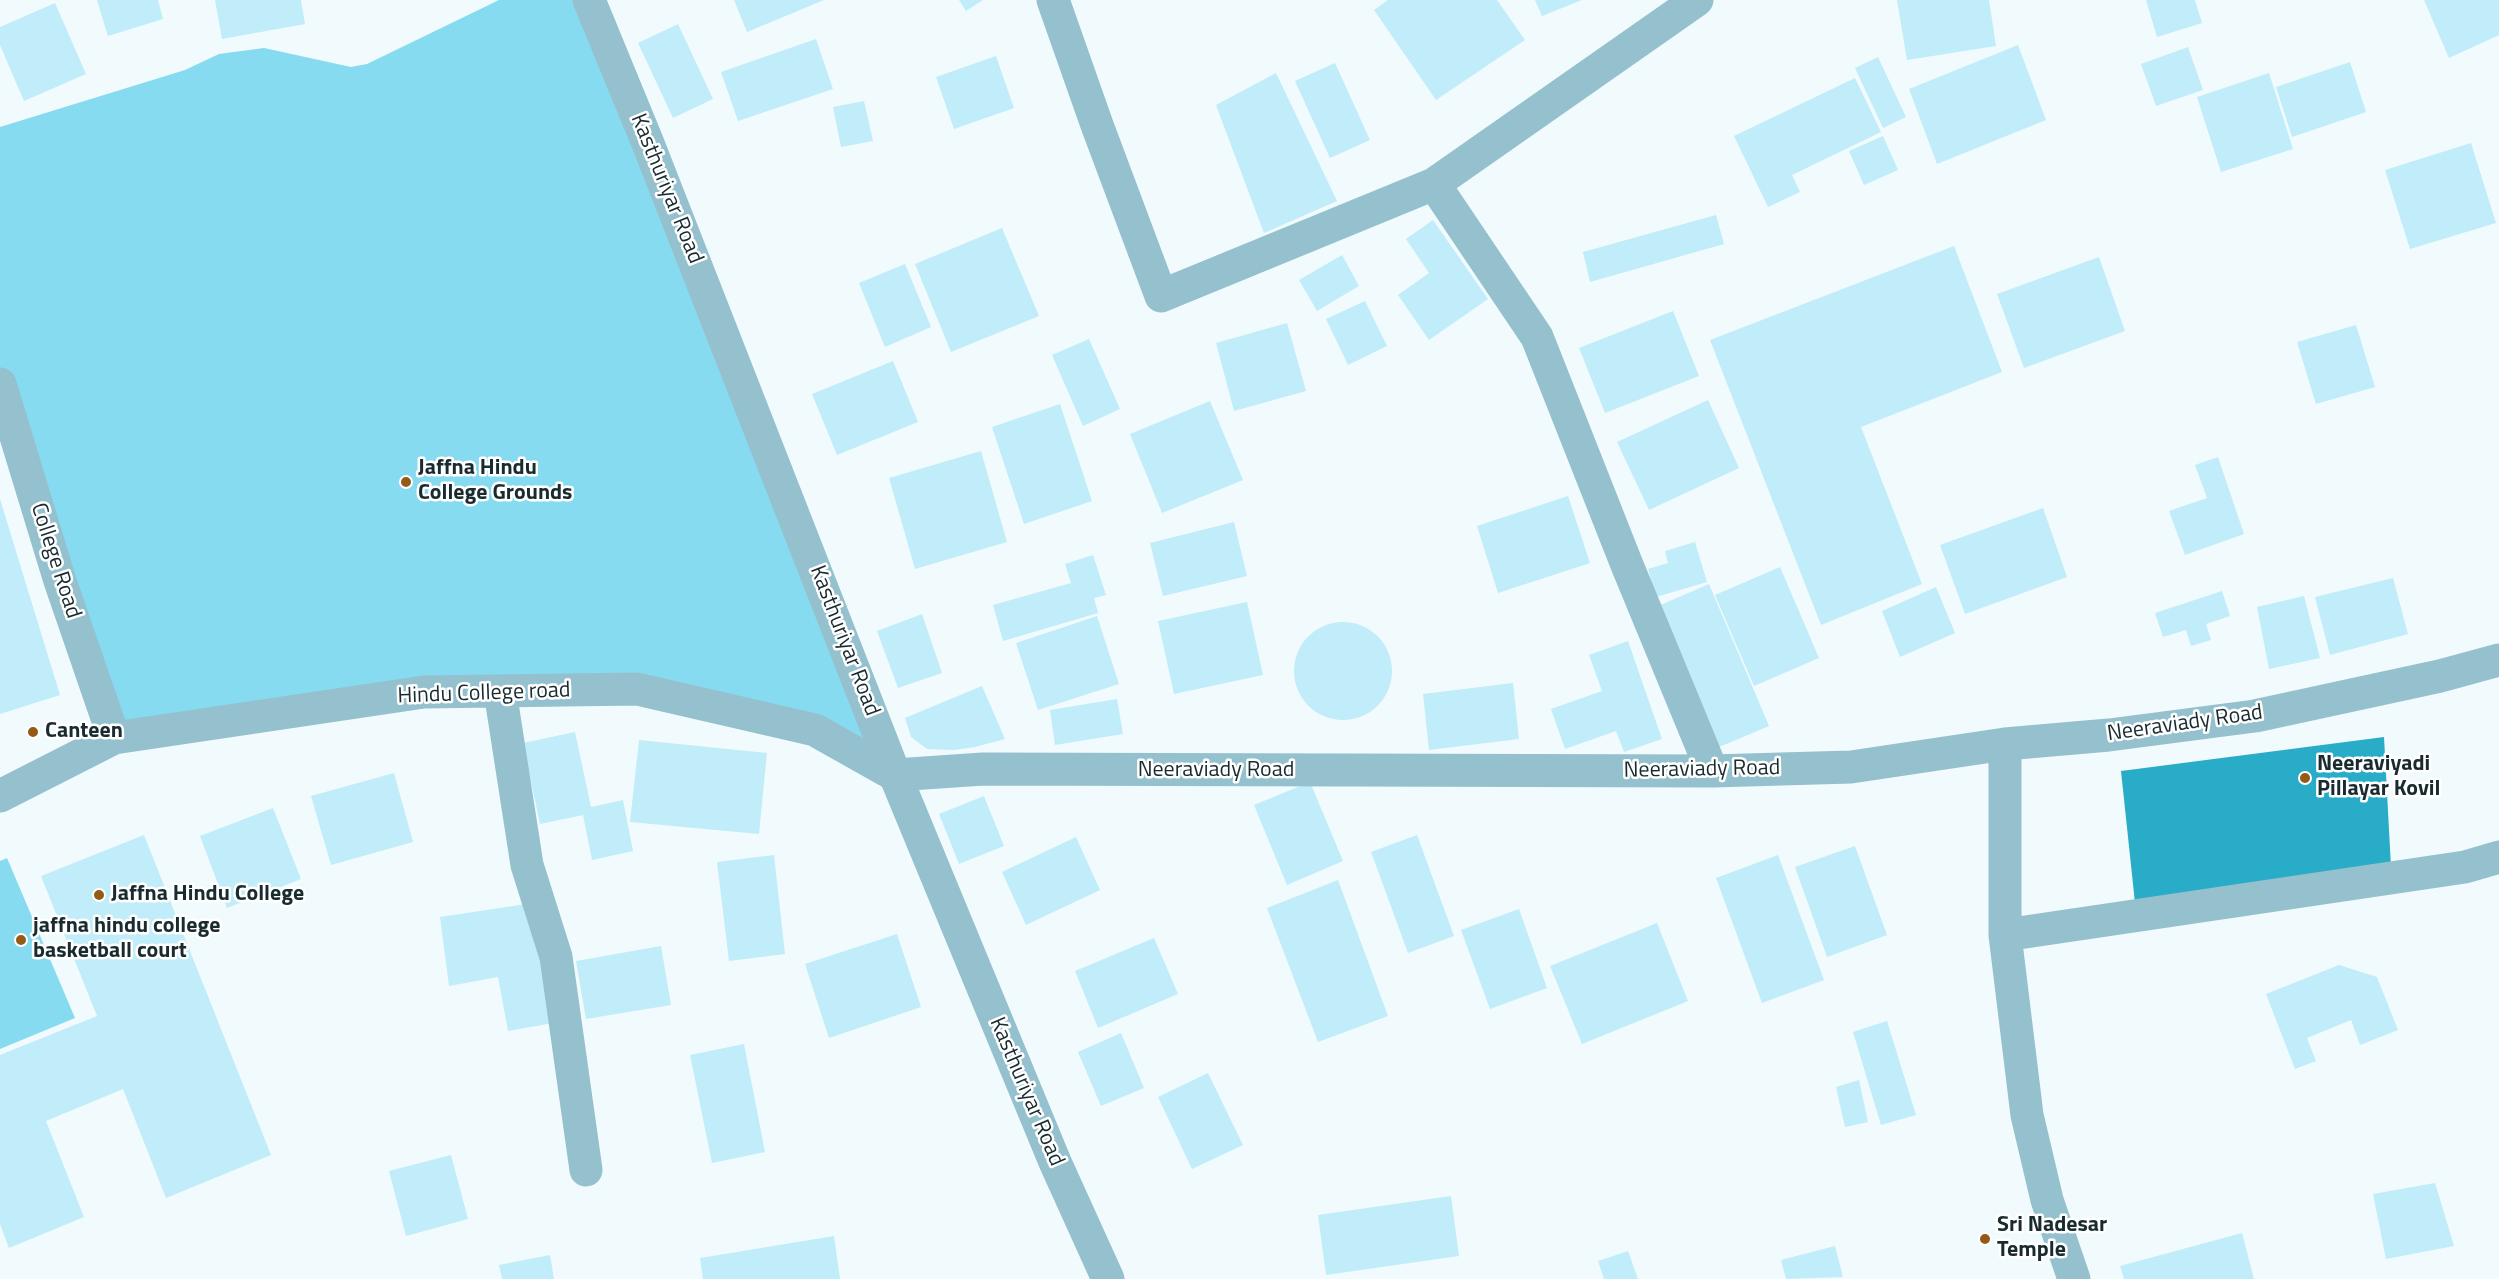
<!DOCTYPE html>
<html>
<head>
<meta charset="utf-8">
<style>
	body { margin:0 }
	canvas { display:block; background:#f1fafc }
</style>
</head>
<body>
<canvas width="2499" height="1279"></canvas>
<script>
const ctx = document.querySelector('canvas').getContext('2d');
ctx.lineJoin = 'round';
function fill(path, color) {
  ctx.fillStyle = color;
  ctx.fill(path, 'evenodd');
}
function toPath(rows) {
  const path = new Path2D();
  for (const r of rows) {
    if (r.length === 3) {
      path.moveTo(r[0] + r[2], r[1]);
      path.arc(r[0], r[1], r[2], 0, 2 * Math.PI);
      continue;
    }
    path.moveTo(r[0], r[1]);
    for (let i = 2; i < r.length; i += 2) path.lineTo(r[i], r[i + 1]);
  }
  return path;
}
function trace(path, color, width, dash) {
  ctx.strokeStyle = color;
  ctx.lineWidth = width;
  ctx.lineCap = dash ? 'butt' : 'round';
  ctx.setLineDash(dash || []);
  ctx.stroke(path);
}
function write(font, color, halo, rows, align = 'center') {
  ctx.font = font + ' "Titillium Web",sans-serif';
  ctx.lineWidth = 5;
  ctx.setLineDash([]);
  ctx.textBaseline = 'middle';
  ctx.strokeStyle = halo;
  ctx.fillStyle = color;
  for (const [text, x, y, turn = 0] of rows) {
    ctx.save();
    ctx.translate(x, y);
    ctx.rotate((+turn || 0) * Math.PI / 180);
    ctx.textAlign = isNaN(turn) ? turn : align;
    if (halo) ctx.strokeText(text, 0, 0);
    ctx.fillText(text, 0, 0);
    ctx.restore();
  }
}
fill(toPath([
	[499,0,589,0,895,775,815,730,637,689,424,692,114,738,0,384,0,127,185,70,219,54,264,48,351,67,367,64],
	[7,858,75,1018,0,1049,0,861]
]), '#87dbf0');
fill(toPath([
	[2384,737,2391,867,2135,903,2121,771]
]), '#29acc7');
fill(toPath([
	[97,0,158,0,163,19,108,36],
	[215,0,301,0,305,24,222,39],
	[734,0,824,0,747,32],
	[959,0,983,0,966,11],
	[1388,0,1497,0,1525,40,1436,100,1374,10],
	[1535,0,1582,0,1542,16],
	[1897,0,1989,0,1996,46,1907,60],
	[2146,0,2195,0,2202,23,2157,37],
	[2424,0,2499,0,2499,35,2449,58],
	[55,3,86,74,24,101,0,45,0,27],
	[678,24,713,99,673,118,638,43],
	[816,39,833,89,738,121,721,72],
	[2018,45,2046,120,1937,164,1909,89],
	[2188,47,2203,90,2156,106,2141,64],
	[996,56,1014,108,954,129,936,77],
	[1878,57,1906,117,1883,128,1855,68],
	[2350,62,2366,112,2292,137,2276,87],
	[1335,63,1370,140,1330,158,1295,81],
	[1276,73,1337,201,1264,233,1216,105],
	[2269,73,2293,149,2221,172,2197,97],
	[1855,78,1881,132,1792,175,1800,192,1768,207,1734,136],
	[864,101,873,141,841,147,833,107],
	[1883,136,1898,170,1864,185,1849,151],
	[2471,143,2496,223,2410,249,2385,170],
	[1716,215,1724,244,1590,282,1583,252],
	[1433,220,1488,299,1429,340,1398,295,1429,273,1406,239],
	[1002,228,1039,316,951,352,915,264],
	[1954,246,2002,372,1861,427,1922,584,1821,625,1710,340],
	[1342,255,1359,286,1317,311,1299,280],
	[2099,257,2125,331,2024,368,1997,294],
	[905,264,931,327,885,347,859,283],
	[1365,301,1387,346,1348,365,1326,319],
	[1673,311,1699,376,1605,413,1579,348],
	[1287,323,1306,391,1234,411,1216,343],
	[2356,325,2375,387,2316,404,2297,342],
	[1089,339,1120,409,1083,426,1052,355],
	[893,361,918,422,837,455,812,394],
	[1708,400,1739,468,1649,510,1617,442],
	[1210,401,1243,480,1162,513,1130,434],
	[1060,404,1092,501,1024,524,992,427],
	[981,451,1007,542,915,569,889,478],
	[2218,457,2244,534,2185,555,2169,511,2207,498,2195,465],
	[1568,496,1590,563,1498,593,1477,526],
	[0,499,60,695,0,714],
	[2043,508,2067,577,1965,614,1940,545],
	[1234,522,1247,576,1163,596,1150,543],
	[1695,542,1707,582,1656,597,1648,569,1668,563,1665,551],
	[1093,555,1106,595,1094,598,1098,613,1003,641,993,605,1071,583,1065,564],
	[1780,567,1819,658,1754,686,1715,595],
	[2393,578,2408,634,2330,655,2315,597],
	[1709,584,1769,726,1717,748,1656,607],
	[1936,587,1955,633,1900,657,1882,611],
	[2222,591,2230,616,2206,624,2211,640,2191,646,2186,630,2163,637,2155,613],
	[2304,596,2320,658,2269,669,2257,607],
	[1247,602,1263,675,1174,694,1158,621],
	[922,614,942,673,898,688,877,631],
	[1097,616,1119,684,1038,710,1016,643],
	[1343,671,49],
	[1628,641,1662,739,1624,752,1616,731,1565,749,1551,709,1602,691,1589,655],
	[1513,683,1519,739,1429,750,1423,694],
	[982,686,1005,739,975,747,954,750,927,749,911,737,905,718],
	[1117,699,1123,734,1055,745,1050,710],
	[575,732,591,807,623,800,633,851,592,860,583,815,540,824,523,743],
	[639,740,767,753,759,834,630,822],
	[394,773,413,842,331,865,311,796],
	[1310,782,1343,861,1287,885,1254,805],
	[984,796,1004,846,959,864,939,814],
	[273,808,301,879,227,908,200,836],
	[144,835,271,1155,166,1198,123,1089,46,1121,84,1217,9,1248,0,1224,0,1055,97,1016,41,876],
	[1417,835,1454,936,1408,953,1371,852],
	[1076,837,1100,890,1026,925,1002,872],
	[1855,846,1887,935,1827,957,1795,867],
	[774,855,785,954,729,961,717,862],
	[1778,855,1824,980,1762,1003,1716,878],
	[1338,880,1388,1016,1318,1042,1267,908],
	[533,903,553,1023,508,1031,498,977,449,986,440,917],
	[1519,909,1547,988,1490,1009,1461,930],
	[1657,923,1688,1001,1582,1044,1550,966],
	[897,934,921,1007,829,1038,805,964],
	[1154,938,1178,994,1098,1028,1075,971],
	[661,946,671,1005,586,1019,576,961],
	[2339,965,2377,977,2398,1030,2360,1045,2351,1020,2307,1038,2316,1061,2295,1069,2266,994],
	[1887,1021,1916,1115,1881,1125,1853,1032],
	[1121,1033,1144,1088,1101,1106,1078,1052],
	[744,1044,765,1152,712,1163,690,1055],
	[1208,1073,1243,1145,1192,1169,1158,1097],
	[1859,1080,1868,1122,1845,1127,1836,1087],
	[451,1155,468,1219,406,1236,389,1171],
	[2435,1183,2454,1246,2386,1259,2373,1194],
	[1451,1196,1459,1256,1326,1275,1318,1215],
	[2242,1233,2254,1279,2124,1279,2120,1266],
	[834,1236,840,1279,703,1279,700,1258],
	[1835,1246,1843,1277,1786,1279,1781,1260],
	[1628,1251,1638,1279,1604,1279,1598,1261],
	[550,1255,554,1279,502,1279,499,1265]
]), '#c0edf9');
trace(toPath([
	[589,0,647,141,895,775,1055,1162,1108,1279],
	[1053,0,1097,125,1161,296,1434,184,1697,0],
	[1434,184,1537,337,1627,565,1712,771],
	[0,384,60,581,114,738],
	[500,691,527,865,556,957,586,1170],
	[2005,744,2005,935,2027,1115,2047,1200,2074,1279],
	[0,796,114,738,424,692,637,689,815,730,895,775,983,769,1712,771,1851,767,2005,744,2109,735,2255,716,2440,676,2499,660],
	[2005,935,2465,867,2499,857]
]), '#94c1cd', 33);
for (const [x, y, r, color] of [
	[406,482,6,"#935b15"],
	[33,732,6,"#935b15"],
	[2305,778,6,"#935b15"],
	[99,895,6,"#935b15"],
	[21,940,6,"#935b15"],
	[1985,1239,6,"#935b15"]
]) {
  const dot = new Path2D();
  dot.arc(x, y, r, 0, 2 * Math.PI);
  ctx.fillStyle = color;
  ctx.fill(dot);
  trace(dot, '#fff', 2);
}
write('22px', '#192b2f', '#fff', [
	["Kasthuriyar Road",666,189,68],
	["College Road",55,561,72],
	["Kasthuriyar Road",844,641,69],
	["Hindu College road",484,694,-2],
	["Neeraviady Road",2185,724,-8],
	["Neeraviady Road",1702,770,-1],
	["Neeraviady Road",1216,771],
	["Kasthuriyar Road",1026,1092,67]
]);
write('bold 22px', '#192b2f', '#fff', [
	["Jaffna Hindu",418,469],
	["College Grounds",418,494],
	["Canteen",45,732],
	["Neeraviyadi",2317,765],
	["Pillayar Kovil",2317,790],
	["Jaffna Hindu College",111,895],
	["jaffna hindu college",33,927],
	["basketball court",33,952],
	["Sri Nadesar",1997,1226],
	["Temple",1997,1251]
], 'left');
</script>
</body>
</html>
